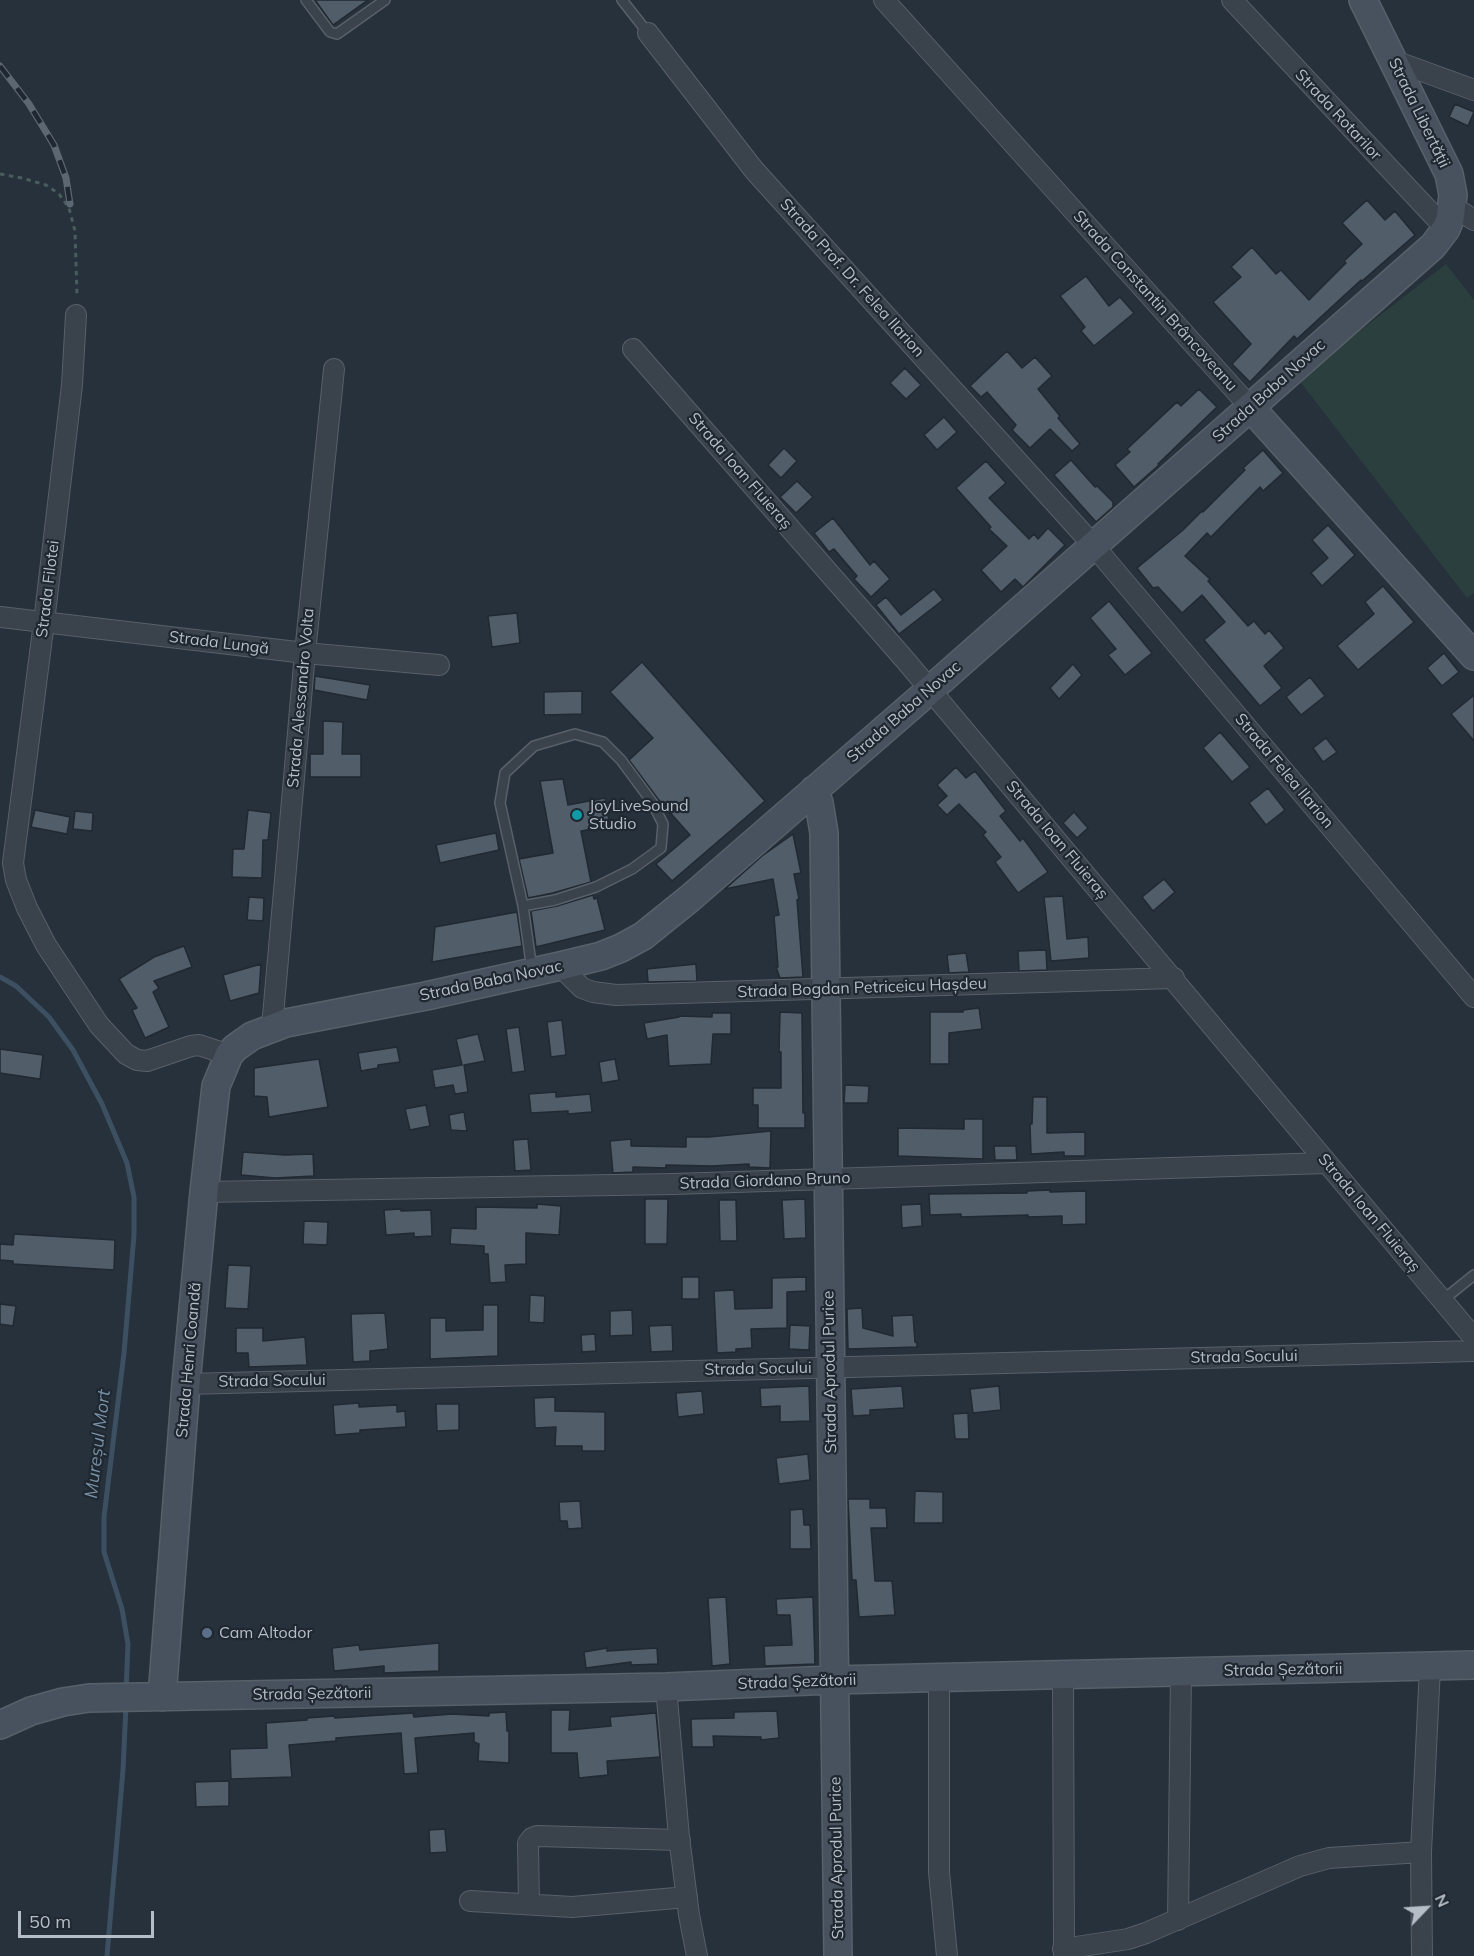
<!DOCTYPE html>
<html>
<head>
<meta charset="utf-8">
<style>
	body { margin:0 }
	#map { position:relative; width:1474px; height:1956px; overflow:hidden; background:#26313b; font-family:Mulish,sans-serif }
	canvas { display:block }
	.north { position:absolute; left:1396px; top:1878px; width:60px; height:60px; -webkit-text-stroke:4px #1f2730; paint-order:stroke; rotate:65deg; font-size:16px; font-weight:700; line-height:24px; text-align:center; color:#b5bdc7 }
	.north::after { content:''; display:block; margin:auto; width:21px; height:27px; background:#b5bdc7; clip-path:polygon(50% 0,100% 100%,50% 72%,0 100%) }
	.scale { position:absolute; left:18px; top:1911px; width:136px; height:27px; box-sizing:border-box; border:3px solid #b5bdc7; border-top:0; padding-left:8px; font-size:18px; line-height:21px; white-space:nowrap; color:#b5bdc7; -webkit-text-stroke:4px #1f2730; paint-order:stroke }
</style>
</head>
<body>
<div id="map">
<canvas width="1474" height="1956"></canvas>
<div class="north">N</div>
<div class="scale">50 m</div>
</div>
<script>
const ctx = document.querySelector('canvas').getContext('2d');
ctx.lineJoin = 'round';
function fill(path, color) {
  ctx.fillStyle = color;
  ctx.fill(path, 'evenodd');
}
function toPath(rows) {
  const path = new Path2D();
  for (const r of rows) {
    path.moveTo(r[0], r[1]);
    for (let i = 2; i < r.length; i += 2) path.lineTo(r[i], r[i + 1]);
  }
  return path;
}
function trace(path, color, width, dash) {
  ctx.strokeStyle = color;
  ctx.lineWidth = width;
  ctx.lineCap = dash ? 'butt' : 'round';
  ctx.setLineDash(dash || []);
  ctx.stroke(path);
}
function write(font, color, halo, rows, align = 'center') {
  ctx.font = font + ' Mulish,sans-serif';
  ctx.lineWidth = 4.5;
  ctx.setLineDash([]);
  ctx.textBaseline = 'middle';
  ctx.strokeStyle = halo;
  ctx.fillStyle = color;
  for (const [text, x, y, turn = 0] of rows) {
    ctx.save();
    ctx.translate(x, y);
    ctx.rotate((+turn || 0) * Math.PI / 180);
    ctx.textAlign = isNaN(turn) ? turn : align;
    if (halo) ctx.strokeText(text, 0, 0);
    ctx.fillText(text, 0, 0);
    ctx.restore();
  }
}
fill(toPath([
	[1446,264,1474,300,1474,593,1467,598,1298,379]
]), '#2b3f3e');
trace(toPath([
	[0,977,16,986,49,1017,73,1050,102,1104,127,1163,134,1197,134,1235,124,1353,104,1517,104,1552,122,1609,128,1644,126,1691],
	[107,1956,123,1770,126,1706]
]), '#3d5062', 5);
const building = toPath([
	[315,0,368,0,333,25,315,0],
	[1455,104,1474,112,1468,126,1449,117,1455,104],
	[1367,200,1385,220,1395,211,1415,235,1362,281,1361,280,1297,339,1294,336,1250,382,1232,364,1251,344,1213,302,1241,277,1231,267,1252,247,1276,274,1281,270,1309,300,1346,263,1344,261,1362,244,1342,223,1367,200],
	[1086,276,1109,306,1120,297,1134,313,1094,346,1081,331,1085,327,1060,296,1086,276],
	[1007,351,1022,368,1035,357,1052,376,1038,389,1060,416,1058,418,1080,444,1072,451,1050,429,1030,448,1012,430,1016,425,987,392,981,397,970,386,1007,351],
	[905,368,921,385,906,399,890,383,905,368],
	[1199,389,1217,407,1158,464,1159,465,1134,487,1115,465,1130,452,1127,449,1177,402,1181,406,1199,389],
	[944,417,957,432,937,450,924,435,944,417],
	[784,448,797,461,781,478,768,465,784,448],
	[1263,450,1283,473,1263,491,1260,487,1211,537,1207,533,1185,556,1210,579,1208,581,1248,626,1254,621,1265,634,1269,630,1284,648,1264,666,1282,688,1260,706,1204,640,1225,622,1202,595,1182,613,1158,587,1153,588,1137,568,1183,530,1202,511,1203,512,1245,470,1243,468,1263,450],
	[1071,460,1095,487,1097,486,1113,502,1113,507,1096,522,1054,475,1071,460],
	[986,461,1006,483,989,498,1029,539,1034,534,1038,539,1048,528,1065,545,1023,587,1015,579,1001,592,981,570,1007,546,989,529,991,527,956,488,986,461],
	[797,481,813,497,796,513,780,497,797,481],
	[833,518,870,565,874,561,890,579,871,597,854,579,857,576,834,549,829,552,814,533,833,518],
	[1328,525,1355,555,1322,586,1311,573,1328,558,1312,540,1328,525],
	[1383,586,1414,622,1358,670,1337,646,1374,614,1365,602,1383,586],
	[934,589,943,600,899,634,876,605,886,597,901,615,934,589],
	[1109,601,1152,653,1125,675,1108,655,1116,649,1090,618,1109,601],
	[517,613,520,643,492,647,488,616,517,613],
	[1444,653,1459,672,1442,686,1427,668,1444,653],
	[642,662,765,801,672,881,656,864,690,835,658,799,629,760,653,738,610,692,642,662],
	[1073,664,1082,675,1059,699,1050,688,1073,664],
	[315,676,370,685,367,700,314,690,315,676],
	[1310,677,1325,696,1301,715,1286,697,1310,677],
	[582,691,582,714,544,715,544,692,582,691],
	[1474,695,1474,741,1451,714,1474,695],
	[323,721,343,722,342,754,361,754,361,777,310,777,310,754,323,754,323,721],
	[1220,732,1250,767,1232,782,1203,748,1220,732],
	[1326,738,1337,752,1323,762,1313,748,1326,738],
	[956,767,966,778,975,771,1006,811,1000,816,1020,841,1023,838,1048,872,1018,893,995,862,1001,857,983,835,986,832,959,804,947,815,937,805,947,796,937,785,956,767],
	[563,779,568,805,605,798,610,826,581,831,591,882,553,893,528,898,519,859,553,853,540,781,563,779],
	[1268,788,1285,810,1266,825,1249,803,1268,788],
	[35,810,70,817,67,834,31,827,35,810],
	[248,810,271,813,268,840,263,840,262,878,232,877,233,849,244,849,248,810],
	[75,811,93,813,92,831,73,829,75,811],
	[1074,812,1088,828,1077,838,1063,823,1074,812],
	[496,833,499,850,440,863,436,845,496,833],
	[793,834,801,873,794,874,799,899,797,900,803,977,780,978,776,967,778,967,774,916,779,915,773,879,725,889,762,856,793,834],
	[1164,879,1175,892,1153,911,1142,897,1164,879],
	[593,895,594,899,597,898,605,930,536,947,531,911,557,906,593,895],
	[1063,896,1067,939,1088,937,1089,958,1051,961,1044,897,1063,896],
	[249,897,264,898,263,921,247,920,249,897],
	[517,912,522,946,432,962,435,927,517,912],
	[184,946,192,967,154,981,159,988,153,992,169,1027,145,1038,132,1010,137,1008,119,979,154,957,184,946],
	[1046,950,1047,970,1019,971,1018,951,1046,950],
	[966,953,969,972,949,973,947,955,966,953],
	[261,964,259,993,230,1001,223,975,261,964],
	[696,964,697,981,648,982,647,969,696,964],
	[979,1008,982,1029,949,1033,949,1064,930,1064,930,1012,963,1012,963,1010,979,1008],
	[780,1012,802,1013,803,1113,805,1113,805,1128,758,1128,758,1105,753,1105,753,1088,781,1088,781,1052,779,1052,780,1012],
	[712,1013,731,1013,731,1034,713,1034,711,1064,669,1066,667,1035,647,1039,644,1023,679,1017,679,1016,712,1017,712,1013],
	[562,1020,566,1055,551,1057,547,1022,562,1020],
	[519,1027,525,1071,512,1073,506,1029,519,1027],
	[478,1034,485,1061,464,1065,468,1092,455,1094,453,1085,435,1088,432,1070,462,1065,456,1039,478,1034],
	[397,1047,400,1062,378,1065,378,1068,361,1071,358,1053,397,1047],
	[0,1049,43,1055,40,1079,0,1073,0,1049],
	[319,1059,328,1107,269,1117,267,1097,254,1096,254,1068,319,1059],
	[615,1059,619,1080,602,1083,599,1062,615,1059],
	[845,1085,869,1086,868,1103,844,1103,845,1085],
	[556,1092,556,1097,590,1094,592,1112,568,1114,568,1111,531,1113,529,1094,556,1092],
	[1033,1097,1047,1097,1047,1133,1085,1132,1085,1156,1064,1156,1064,1152,1031,1154,1030,1124,1032,1124,1033,1097],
	[426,1105,430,1126,410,1130,405,1109,426,1105],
	[464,1112,467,1131,451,1130,449,1115,464,1112],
	[964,1119,983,1119,983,1159,898,1156,898,1128,964,1129,964,1119],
	[771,1131,770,1168,749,1167,749,1164,711,1166,666,1165,666,1168,633,1167,633,1172,613,1173,610,1141,631,1139,631,1146,686,1147,686,1137,709,1137,771,1131],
	[528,1139,531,1170,515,1171,513,1140,528,1139],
	[994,1146,1016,1146,1017,1160,995,1160,994,1146],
	[243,1152,285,1155,313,1154,314,1176,275,1178,241,1175,243,1152],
	[1050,1190,1050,1192,1086,1191,1086,1224,1062,1225,1062,1216,1028,1217,1028,1215,961,1217,961,1214,930,1215,929,1194,1027,1193,1027,1191,1050,1190],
	[645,1199,668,1199,667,1244,645,1244,645,1199],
	[805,1199,806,1238,784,1239,782,1200,805,1199],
	[719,1200,736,1200,737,1241,720,1241,719,1200],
	[537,1204,561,1206,559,1235,526,1233,526,1264,505,1265,506,1282,490,1283,488,1254,484,1254,484,1246,450,1244,451,1228,476,1229,476,1207,537,1208,537,1204],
	[921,1204,922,1226,902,1228,901,1205,921,1204],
	[401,1209,401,1211,431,1210,432,1236,414,1237,414,1233,386,1235,384,1210,401,1209],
	[304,1221,328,1222,327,1245,303,1244,304,1221],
	[14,1234,115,1240,114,1270,13,1264,13,1261,0,1260,0,1244,13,1245,14,1234],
	[228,1265,251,1266,248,1309,225,1308,228,1265],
	[682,1277,699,1277,699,1299,682,1299,682,1277],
	[806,1277,806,1291,787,1292,787,1328,751,1329,752,1348,736,1349,736,1352,717,1353,714,1291,734,1290,735,1309,772,1308,772,1278,806,1277],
	[530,1295,545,1296,544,1323,529,1322,530,1295],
	[0,1304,16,1306,13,1326,0,1324,0,1304],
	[483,1305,498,1305,498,1356,430,1359,430,1318,446,1318,446,1331,483,1330,483,1305],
	[862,1308,863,1328,893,1336,892,1316,913,1315,915,1342,917,1343,917,1347,848,1349,847,1309,862,1308],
	[632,1310,633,1335,610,1336,610,1311,632,1310],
	[385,1313,388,1349,370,1351,370,1361,353,1362,351,1314,385,1313],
	[672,1325,673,1351,651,1352,649,1326,672,1325],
	[790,1325,810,1326,809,1350,789,1349,790,1325],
	[236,1328,263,1328,263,1341,305,1337,307,1365,249,1367,248,1353,236,1353,236,1328],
	[595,1334,596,1351,582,1352,581,1335,595,1334],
	[809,1386,810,1421,780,1422,780,1406,761,1407,760,1388,809,1386],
	[902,1386,904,1408,870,1410,870,1415,853,1416,851,1389,902,1386],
	[999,1386,1001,1410,973,1413,970,1389,999,1386],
	[702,1391,704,1414,678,1417,676,1393,702,1391],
	[555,1397,555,1411,605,1412,605,1451,582,1451,582,1446,555,1446,556,1427,535,1428,534,1398,555,1397],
	[359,1403,359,1407,397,1405,397,1412,405,1411,406,1427,360,1430,360,1433,335,1435,333,1405,359,1403],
	[436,1404,459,1404,459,1430,437,1431,436,1404],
	[968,1413,969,1439,955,1439,953,1414,968,1413],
	[808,1454,810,1480,779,1484,776,1458,808,1454],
	[915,1491,943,1492,943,1523,914,1523,915,1491],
	[848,1499,870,1499,870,1508,886,1508,887,1528,871,1528,875,1581,892,1581,895,1615,859,1617,856,1580,852,1580,848,1499],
	[580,1501,582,1528,568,1529,567,1521,560,1521,559,1502,580,1501],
	[803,1509,804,1525,810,1525,811,1549,790,1549,790,1510,803,1509],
	[726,1597,730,1664,712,1666,708,1598,726,1597],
	[813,1597,815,1664,765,1666,764,1646,792,1645,790,1615,777,1615,776,1599,813,1597],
	[439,1643,439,1671,384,1673,384,1666,334,1671,332,1648,359,1645,360,1650,439,1643],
	[607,1648,607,1651,657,1648,658,1664,631,1665,631,1662,586,1668,584,1652,607,1648],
	[551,1710,570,1710,569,1730,611,1726,610,1717,656,1713,660,1757,607,1761,608,1775,579,1778,577,1753,551,1753,551,1710],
	[777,1711,779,1738,761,1740,761,1737,713,1736,714,1747,692,1747,691,1719,734,1718,734,1712,777,1711],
	[506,1712,507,1731,509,1731,509,1763,478,1761,479,1744,474,1742,474,1733,415,1738,418,1773,404,1774,401,1733,336,1738,336,1741,289,1745,292,1777,231,1779,230,1749,267,1748,266,1723,307,1720,307,1718,334,1716,335,1718,413,1713,414,1717,452,1714,489,1716,489,1713,506,1712],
	[229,1781,229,1806,196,1807,195,1782,229,1781],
	[445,1829,447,1852,430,1853,429,1830,445,1829]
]);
fill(building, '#515d69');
trace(building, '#212932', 1.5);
const lane = toPath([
	[306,0,330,32,337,34,385,0],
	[622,0,648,33],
	[523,906,555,900,596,887,632,869,661,848,663,824,652,802,621,760,603,742,575,734,534,746,505,773,500,803,523,906,532,970],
	[1443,1300,1474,1275]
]);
const street = toPath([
	[884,0,1251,408],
	[1232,0,1446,229],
	[648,33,754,170,1094,546,1474,997],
	[1392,60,1474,90],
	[1452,206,1474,220],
	[76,315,72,385,44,622,13,863,16,880,27,908,46,945,99,1025,126,1054,137,1060,147,1061,191,1046,199,1045,229,1055],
	[633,349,906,661,1474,1338],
	[0,617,305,653,439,665],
	[560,966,582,988,593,992,616,995,1174,978],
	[272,1027,305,653,334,369],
	[204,1192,673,1184,1326,1163],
	[186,1384,1474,1351],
	[1063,1676,1064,1956],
	[939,1679,939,1872,947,1956],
	[666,1687,679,1837,689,1915,697,1956],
	[470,1901,572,1907,687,1897],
	[529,1904,528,1843,532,1838,537,1836,680,1840],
	[1178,1920,1181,1673],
	[1063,1949,1128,1939,1146,1933,1300,1866,1329,1858,1421,1852],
	[1422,1956,1421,1852,1430,1667]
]);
const secondary = toPath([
	[1251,408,1474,656],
	[814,790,819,803,824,833,838,1956],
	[162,1697,186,1384,204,1192,216,1086,229,1055,235,1048,252,1036,286,1023,426,996,560,966,601,956,621,948,643,936,689,899,931,689,1433,246,1446,229,1450,219,1453,195,1449,174,1363,0],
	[0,1725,31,1711,63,1702,89,1698,666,1687,833,1680,1474,1665]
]);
trace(lane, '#586069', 12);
trace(street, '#586069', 22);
trace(secondary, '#586069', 30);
trace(toPath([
	[0,174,22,178,46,185,59,194,69,208,75,231,77,296]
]), '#4a5c5d', 3, [4.5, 4.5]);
trace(lane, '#3a424c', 9);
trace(street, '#3a424c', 20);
trace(secondary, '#48525e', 27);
const rail = toPath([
	[0,66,29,104,54,145,66,178,70,204]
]);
trace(rail, '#5c6772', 7);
trace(rail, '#1f2730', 4.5, [14]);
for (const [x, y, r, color] of [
	[577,815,6,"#0f9aa8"],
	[207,1633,6,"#5c6f8a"]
]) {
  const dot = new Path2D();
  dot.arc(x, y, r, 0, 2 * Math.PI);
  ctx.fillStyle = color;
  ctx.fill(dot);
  trace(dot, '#1f2730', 2);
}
write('16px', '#b5bdc7', '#1f2730', [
	["Strada Libertății",1419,113,64],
	["Strada Rotarilor",1338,115,47],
	["Strada Prof. Dr. Felea Ilarion",852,278,48],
	["Strada Constantin Brâncoveanu",1155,301,48],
	["Strada Baba Novac",1269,391,-42],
	["Strada Ioan Fluieraș",740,471,49],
	["Strada Filotei",48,589,-83],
	["Strada Lungă",219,643,7],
	["Strada Alessandro Volta",301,698,-85],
	["Strada Baba Novac",904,712,-41],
	["Strada Felea Ilarion",1284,771,50],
	["Strada Ioan Fluieraș",1057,840,50],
	["Strada Baba Novac",491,981,-12],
	["Strada Bogdan Petriceicu Hașdeu",862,988,-2],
	["Strada Giordano Bruno",765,1181,-2],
	["Strada Ioan Fluieraș",1369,1213,50],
	["Strada Socului",1244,1357,-1],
	["Strada Henri Coandă",189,1360,-85],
	["Strada Socului",758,1369,-1],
	["Strada Aprodul Purice",830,1372,-91],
	["Strada Socului",272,1381,-1],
	["Strada Șezătorii",1283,1670,-1],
	["Strada Șezătorii",797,1682,-2],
	["Strada Șezătorii",312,1694,-1],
	["Strada Aprodul Purice",837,1858,-91]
]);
write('16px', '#b5bdc7', '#1f2730', [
	["JoyLiveSound",589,806],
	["Studio",589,824],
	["Cam Altodor",219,1633]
], 'left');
write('italic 18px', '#7990a7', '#1f2730', [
	["Mureșul Mort",98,1444,-83]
]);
</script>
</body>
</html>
